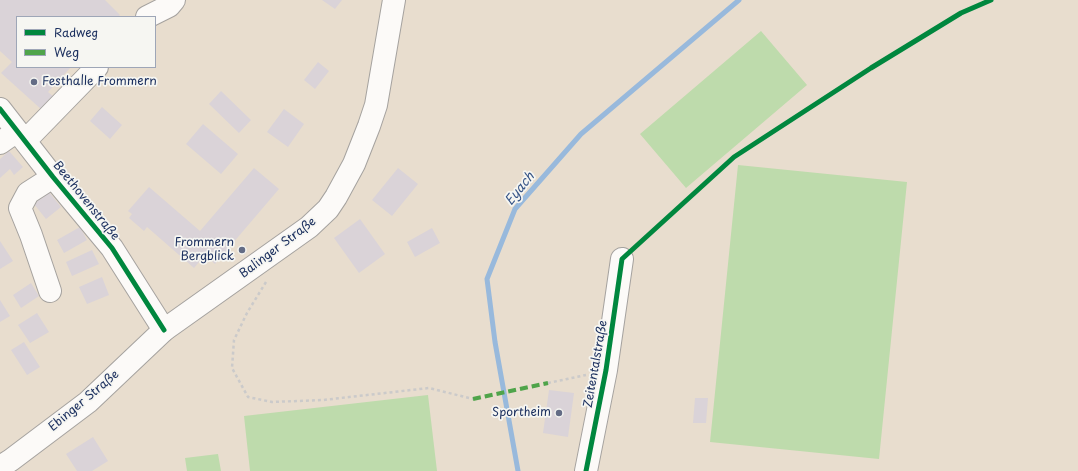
<!DOCTYPE html>
<html>
<head>
<meta charset="utf-8">
<style>
	body { margin:0 }
	#map { position:relative; width:1078px; height:471px; overflow:hidden; background:#e8ddce; font-family:"Playpen Sans",sans-serif }
	canvas { display:block }
	.legend { position:absolute; left:16px; top:16px; width:140px; height:52px; box-sizing:border-box; background:#f6f6f2; border:1px solid #9ea6b7; margin:0; padding:5px 7px; list-style:none; font-size:12px; color:#1b2f5e }
	.legend li { display:flex; align-items:center; gap:8px; height:20px }
	.legend b { width:20px; border:1px solid #9ea6b7 }
</style>
</head>
<body>
<div id="map">
<canvas width="1078" height="471"></canvas>
<ul class="legend">
<li><b style="height:5px;background:#00873e"></b>Radweg</li>
<li><b style="height:5px;background:#4fa44a"></b>Weg</li>
</ul>
</div>
<script>
const ctx = document.querySelector('canvas').getContext('2d');
ctx.lineJoin = 'round';
function fill(path, color) {
  ctx.fillStyle = color;
  ctx.fill(path, 'evenodd');
}
function toPath(rows) {
  const path = new Path2D();
  for (const r of rows) {
    path.moveTo(r[0], r[1]);
    for (let i = 2; i < r.length; i += 2) path.lineTo(r[i], r[i + 1]);
  }
  return path;
}
function trace(path, color, width, dash) {
  ctx.strokeStyle = color;
  ctx.lineWidth = width;
  ctx.lineCap = dash ? 'butt' : 'round';
  ctx.setLineDash(dash || []);
  ctx.stroke(path);
}
function write(font, color, halo, rows, align = 'center') {
  ctx.font = font + ' "Playpen Sans",sans-serif';
  ctx.lineWidth = 3.5;
  ctx.setLineDash([]);
  ctx.textBaseline = 'middle';
  ctx.strokeStyle = halo;
  ctx.fillStyle = color;
  for (const [text, x, y, turn = 0] of rows) {
    ctx.save();
    ctx.translate(x, y);
    ctx.rotate((+turn || 0) * Math.PI / 180);
    ctx.textAlign = isNaN(turn) ? turn : align;
    if (halo) ctx.strokeText(text, 0, 0);
    ctx.fillText(text, 0, 0);
    ctx.restore();
  }
}
fill(toPath([
	[761,31,807,85,686,188,640,134],
	[738,165,907,182,879,459,710,442],
	[428,395,437,471,250,471,244,416],
	[218,454,221,471,187,471,185,458]
]), '#bedbac');
trace(toPath([
	[518,471,495,342,487,279,515,209,581,134,739,0]
]), '#98b9dc', 5);
fill(toPath([
	[0,0,105,0,120,15,118,17,17,17,17,67,71,67,48,92,54,97,42,110,1,73,12,62,0,51],
	[322,0,342,0,335,9],
	[318,62,329,71,315,89,304,80],
	[221,91,251,120,239,133,209,104],
	[102,107,122,125,110,139,90,121],
	[284,109,304,124,288,147,267,132],
	[203,124,238,154,221,174,186,144],
	[9,151,23,167,14,175,10,169,0,178,0,159],
	[254,168,279,189,215,264,205,255,194,268,147,227,144,231,129,218,132,214,128,211,149,187,200,231],
	[398,168,418,184,392,216,372,200],
	[45,187,61,207,46,219,30,199],
	[360,219,385,254,359,273,334,238],
	[80,227,87,240,64,253,57,240],
	[432,228,440,243,415,257,407,242],
	[0,241,13,261,0,269],
	[92,250,99,264,72,276,66,262],
	[102,277,109,295,87,304,79,287],
	[31,283,39,296,21,308,13,295],
	[0,300,10,316,0,322],
	[37,313,49,332,30,343,18,325],
	[24,342,40,367,27,375,11,350],
	[549,390,574,393,568,437,543,433],
	[695,398,708,398,706,423,693,423],
	[93,437,108,461,92,471,77,471,66,454]
]), '#dad3d8');
const minor = toPath([
	[147,17,169,6,174,0],
	[0,109,53,177,112,248,164,330],
	[25,141,97,67],
	[0,143,17,131],
	[50,291,31,235,20,208,28,193,53,177],
	[586,471,606,370,622,259]
]);
const major = toPath([
	[0,467,11,460,88,402,164,330,309,227,328,209,336,197,354,164,369,126,376,105,394,0]
]);
trace(minor, '#a5a29f', 24);
trace(major, '#a5a29f', 24);
trace(toPath([
	[266,282,247,313,234,340,232,368,248,397,272,402,323,400,429,388,473,399],
	[548,383,586,375]
]), '#cbcaca', 2.5, [3, 3]);
trace(minor, '#fcfaf8', 22);
trace(major, '#fcfaf8', 22);
trace(toPath([
	[473,399,548,383]
]), '#4fa44a', 4, [8, 4]);
trace(toPath([
	[0,109,53,177,112,248,164,330],
	[586,471,606,370,622,259,734,157,871,68,961,13,991,0]
]), '#00873e', 5);
for (const [x, y, r, color] of [
	[34,82,4,"#636c85"],
	[242,250,4,"#636c85"],
	[559,413,4,"#636c85"]
]) {
  const dot = new Path2D();
  dot.arc(x, y, r, 0, 2 * Math.PI);
  ctx.fillStyle = color;
  ctx.fill(dot);
  trace(dot, '#f6f6f2', 1.5);
}
write('12px', '#1b2f5e', '#f6f6f2', [
	["Festhalle Frommern",42,82,"left"],
	["Frommern",234,243],
	["Bergblick",234,257],
	["Sportheim",551,413]
], 'right');
write('12px', '#1b2f5e', '#f6f6f2', [
	["Beethovenstraße",86,201,51],
	["Balinger Straße",278,248,-37],
	["Zeitentalstraße",596,364,-80],
	["Ebinger Straße",84,401,-40]
]);
write('italic 13px', '#365486', '#f6f6f2', [
	["Eyach",520,189,-51]
]);
</script>
</body>
</html>
